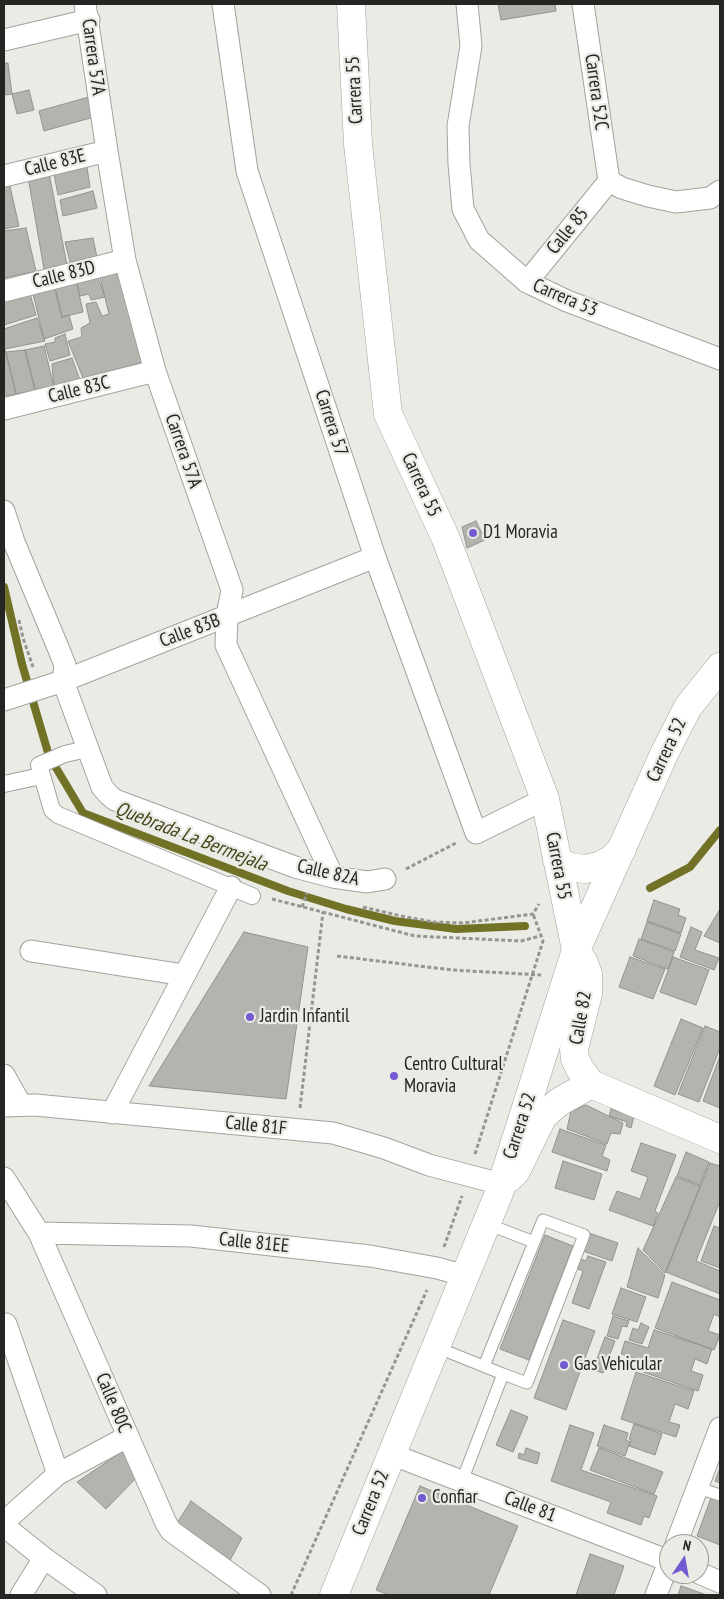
<!DOCTYPE html>
<html>
<head>
<meta charset="utf-8">
<style>
	body { margin:0 }
	#map { position:relative; width:724px; height:1599px; overflow:hidden; background:#eaebe5; font-family:"PT Sans Narrow",sans-serif }
	canvas { display:block }
	.frame { position:absolute; inset:0; border:5px solid #252523; pointer-events:none }
	.north { position:absolute; left:659px; top:1534px; width:50px; height:50px; box-sizing:border-box; background:#eaebe5; border:1px solid #9b9c97; border-radius:50%; rotate:12deg; font-size:14px; font-weight:700; line-height:20px; text-align:center; color:#252523 }
	.north::after { content:''; display:block; margin:auto; width:18px; height:22px; background:#7559d3; clip-path:polygon(50% 0,100% 100%,50% 72%,0 100%) }
</style>
</head>
<body>
<div id="map">
<canvas width="724" height="1599"></canvas>
<div class="frame"></div>
<div class="north">N</div>
</div>
<script>
const ctx = document.querySelector('canvas').getContext('2d');
ctx.lineJoin = 'round';
function toPath(rows) {
  const path = new Path2D();
  for (const r of rows) {
    path.moveTo(r[0], r[1]);
    for (let i = 2; i < r.length; i += 2) path.lineTo(r[i], r[i + 1]);
  }
  return path;
}
function trace(path, color, width, dash) {
  ctx.strokeStyle = color;
  ctx.lineWidth = width;
  ctx.lineCap = dash ? 'butt' : 'round';
  ctx.setLineDash(dash || []);
  ctx.stroke(path);
}
function fill(path, color) {
  ctx.fillStyle = color;
  ctx.fill(path, 'evenodd');
}
function write(font, color, halo, rows, align = 'center') {
  ctx.font = font + ' "PT Sans Narrow",sans-serif';
  ctx.lineWidth = 4.5;
  ctx.setLineDash([]);
  ctx.textBaseline = 'middle';
  ctx.strokeStyle = halo;
  ctx.fillStyle = color;
  for (const [text, x, y, turn = 0] of rows) {
    ctx.save();
    ctx.translate(x, y);
    ctx.rotate((+turn || 0) * Math.PI / 180);
    ctx.textAlign = isNaN(turn) ? turn : align;
    if (halo) ctx.strokeText(text, 0, 0);
    ctx.fillText(text, 0, 0);
    ctx.restore();
  }
}
trace(toPath([
	[4,587,22,664,49,756,83,813,288,891,346,909,395,921,456,929,525,926],
	[650,888,690,867,720,830]
]), '#717226', 8);
const building = toPath([
	[498,4,555,4,556,11,501,20,498,4],
	[4,63,8,63,12,94,4,95,4,63],
	[29,90,34,110,17,114,12,94,29,90],
	[89,97,94,117,44,131,39,111,89,97],
	[87,167,90,187,58,195,54,174,87,167],
	[49,173,67,265,44,269,28,177,49,173],
	[9,182,19,226,4,229,4,183,9,182],
	[93,191,97,208,63,216,60,200,93,191],
	[26,228,36,271,4,278,4,231,26,228],
	[93,238,97,257,70,262,65,242,93,238],
	[121,269,147,361,83,378,68,341,82,337,81,328,90,323,86,304,96,302,102,316,109,314,99,273,121,269],
	[96,273,105,297,91,300,89,294,80,296,76,280,96,273],
	[76,280,83,312,62,317,54,284,76,280],
	[54,284,62,317,69,315,73,329,44,339,32,290,54,284],
	[29,290,36,315,4,325,4,297,29,290],
	[37,318,45,341,5,349,16,394,4,396,4,329,37,318],
	[65,334,70,355,50,361,45,344,55,342,55,338,65,334],
	[44,346,54,387,36,392,25,350,44,346],
	[25,350,35,391,16,394,6,352,25,350],
	[72,358,80,380,54,387,52,364,72,358],
	[476,521,485,540,467,548,462,527,476,521],
	[654,900,680,909,678,915,686,918,681,933,647,921,654,900],
	[720,909,720,943,704,936,720,909],
	[647,922,681,934,675,951,641,939,647,922],
	[691,927,702,932,695,950,719,958,714,970,680,957,691,927],
	[244,932,308,947,286,1099,149,1086,244,932],
	[639,939,674,952,668,969,633,956,639,939],
	[630,957,665,969,653,999,619,987,630,957],
	[673,957,709,970,696,1005,660,992,673,957],
	[681,1019,703,1028,675,1095,654,1086,681,1019],
	[705,1026,720,1032,720,1048,699,1102,678,1094,705,1026],
	[720,1056,720,1108,703,1101,720,1056],
	[586,1105,623,1123,620,1134,611,1133,607,1144,567,1129,571,1111,586,1105],
	[611,1109,634,1116,631,1128,626,1126,627,1122,609,1116,611,1109],
	[560,1129,606,1145,602,1156,610,1160,607,1171,552,1152,560,1129],
	[641,1143,676,1155,655,1211,658,1213,653,1226,609,1210,617,1191,640,1199,648,1177,631,1171,641,1143],
	[686,1152,709,1162,700,1185,677,1176,686,1152],
	[563,1161,602,1174,594,1200,555,1188,563,1161],
	[710,1163,720,1166,720,1201,696,1261,720,1271,720,1294,666,1272,710,1163],
	[676,1177,700,1186,665,1273,643,1250,676,1177],
	[714,1226,720,1228,720,1268,701,1261,714,1226],
	[586,1232,618,1243,612,1261,580,1250,586,1232],
	[545,1235,573,1246,529,1360,500,1349,545,1235],
	[638,1248,665,1275,658,1298,627,1287,638,1248],
	[588,1256,606,1262,589,1309,572,1303,583,1271,578,1269,581,1259,586,1261,588,1256],
	[672,1282,720,1300,720,1317,714,1314,708,1331,720,1335,714,1350,655,1328,672,1282],
	[621,1288,646,1297,637,1322,612,1314,621,1288],
	[613,1316,629,1321,627,1327,622,1326,618,1339,607,1336,613,1316],
	[563,1320,595,1331,566,1410,534,1398,563,1320],
	[641,1323,649,1327,642,1344,629,1340,633,1328,638,1330,641,1323],
	[654,1330,712,1349,707,1364,695,1359,691,1371,703,1375,698,1391,640,1371,644,1361,621,1354,625,1341,648,1348,654,1330],
	[605,1337,615,1341,603,1373,593,1370,605,1337],
	[636,1372,694,1391,688,1409,675,1404,669,1422,680,1425,676,1437,621,1419,636,1372],
	[511,1410,528,1417,513,1452,496,1445,511,1410],
	[634,1424,662,1434,655,1455,629,1446,631,1439,629,1439,634,1424],
	[570,1425,594,1433,581,1470,657,1496,649,1518,644,1516,641,1525,607,1513,611,1502,551,1481,570,1425],
	[604,1425,628,1433,626,1440,630,1442,625,1456,597,1446,604,1425],
	[526,1448,540,1453,537,1464,518,1458,519,1453,524,1455,526,1448],
	[599,1448,663,1472,654,1494,590,1470,599,1448],
	[123,1451,140,1474,106,1509,77,1482,123,1451],
	[720,1468,720,1483,715,1481,720,1468],
	[420,1486,518,1526,489,1595,389,1595,376,1590,420,1486],
	[712,1495,720,1498,720,1545,697,1536,712,1495],
	[191,1501,242,1538,228,1564,174,1528,191,1501],
	[590,1554,624,1566,614,1595,576,1595,590,1554],
	[681,1586,707,1595,678,1595,681,1586]
]);
fill(building, '#b4b4af');
trace(building, '#92938e', 1);
const service = toPath([
	[487,1224,534,1242],
	[436,1347,503,1374,527,1383,584,1235,543,1220,484,1366],
	[462,1481,503,1374],
	[698,1488,720,1495]
]);
const pedestrian = toPath([
	[87,749,65,754,39,765,52,810,58,815,252,896],
	[4,784,41,776]
]);
const minor = toPath([
	[85,4,107,151,125,260,155,371,232,590,227,616,226,645,333,877],
	[223,4,247,171,375,557,476,833,545,799],
	[467,4,471,46,458,126,459,164,463,209,479,240,527,282,567,301,720,359],
	[583,4,609,181],
	[4,40,89,20],
	[4,176,107,151],
	[609,181,622,188,648,196,676,202,710,198,720,191],
	[527,282,609,181],
	[4,291,125,260],
	[4,409,155,371],
	[4,511,14,542,59,650,65,665,63,681,102,787,109,795,115,800,295,867,333,877,367,882,385,879],
	[4,700,63,681,375,557],
	[31,951,184,975],
	[4,1075,21,1105],
	[4,1106,35,1105,333,1133,384,1148,429,1165,501,1184],
	[112,1113,231,887],
	[4,1178,39,1233,166,1523,171,1531,260,1595],
	[39,1233,191,1236,370,1256,437,1268,466,1276],
	[6,1324,58,1474],
	[391,1454,669,1561],
	[4,1522,58,1474,127,1437],
	[4,1526,44,1558,96,1595],
	[676,1544,720,1428],
	[699,1573,720,1582],
	[21,1595,44,1558],
	[656,1595,669,1562]
]);
const tertiary = toPath([
	[720,667,688,707,665,752,576,950,584,963,588,974,588,994,574,1049,575,1059,580,1069,591,1084,720,1139],
	[509,1178,516,1171,543,1116,559,1102,591,1084]
]);
const secondary = toPath([
	[557,860,570,867,585,869,599,866,612,859,622,849],
	[334,1595,499,1193,576,950,545,799,446,539,388,414,358,144,351,4]
]);
trace(service, '#a2a29e', 13);
trace(pedestrian, '#a2a29e', 18);
trace(minor, '#a2a29e', 23);
trace(tertiary, '#a2a29e', 29);
trace(secondary, '#a2a29e', 29);
trace(toPath([
	[19,620,23,638,33,667],
	[406,869,456,843],
	[272,899,415,936,521,941,540,936],
	[302,907,307,893],
	[363,907,401,916,433,922,463,923,533,914,539,904],
	[337,956,452,970,541,975],
	[300,1108,323,912],
	[475,1154,543,941,533,914],
	[444,1247,462,1196],
	[291,1595,427,1290]
]), '#959692', 3, [4, 2.5]);
trace(service, '#fff', 11);
trace(pedestrian, '#fff', 16);
trace(minor, '#fff', 21);
trace(tertiary, '#fff', 28);
trace(secondary, '#fff', 28);
for (const [x, y, r, color] of [
	[473,533,5,"#7559d3"],
	[250,1017,5,"#7559d3"],
	[394,1076,5,"#7559d3"],
	[564,1365,5,"#7559d3"],
	[422,1498,5,"#7559d3"]
]) {
  const dot = new Path2D();
  dot.arc(x, y, r, 0, 2 * Math.PI);
  ctx.fillStyle = color;
  ctx.fill(dot);
  trace(dot, '#eaebe5', 2);
}
write('19px', '#252523', '#eaebe5', [
	["Carrera 57A",93,57,82],
	["Carrera 55",355,90,-93],
	["Carrera 52C",596,92,82],
	["Calle 83E",55,163,-14],
	["Calle 85",568,231,-51],
	["Calle 83D",64,275,-14],
	["Carrera 53",565,298,23],
	["Calle 83C",79,390,-14],
	["Carrera 57",331,423,72],
	["Carrera 57A",183,451,71],
	["Carrera 55",421,485,65],
	["Calle 83B",190,631,-21],
	["Carrera 52",667,750,-65],
	["Carrera 55",558,866,79],
	["Calle 82A",328,873,13],
	["Calle 82",581,1018,-80],
	["Calle 81F",256,1126,6],
	["Carrera 52",520,1126,-72],
	["Calle 81EE",254,1243,6],
	["Calle 80C",113,1403,67],
	["Carrera 52",371,1503,-68],
	["Calle 81",530,1507,21]
]);
write('19px', '#252523', '#eaebe5', [
	["D1 Moravia",483,533],
	["Jardin Infantil",260,1017],
	["Centro Cultural",404,1065],
	["Moravia",404,1087],
	["Gas Vehicular",574,1365],
	["Confiar",432,1498]
], 'left');
write('italic 20px', '#47471d', '#eaebe5', [
	["Quebrada La Bermejala",191,837,21]
]);
</script>
</body>
</html>
